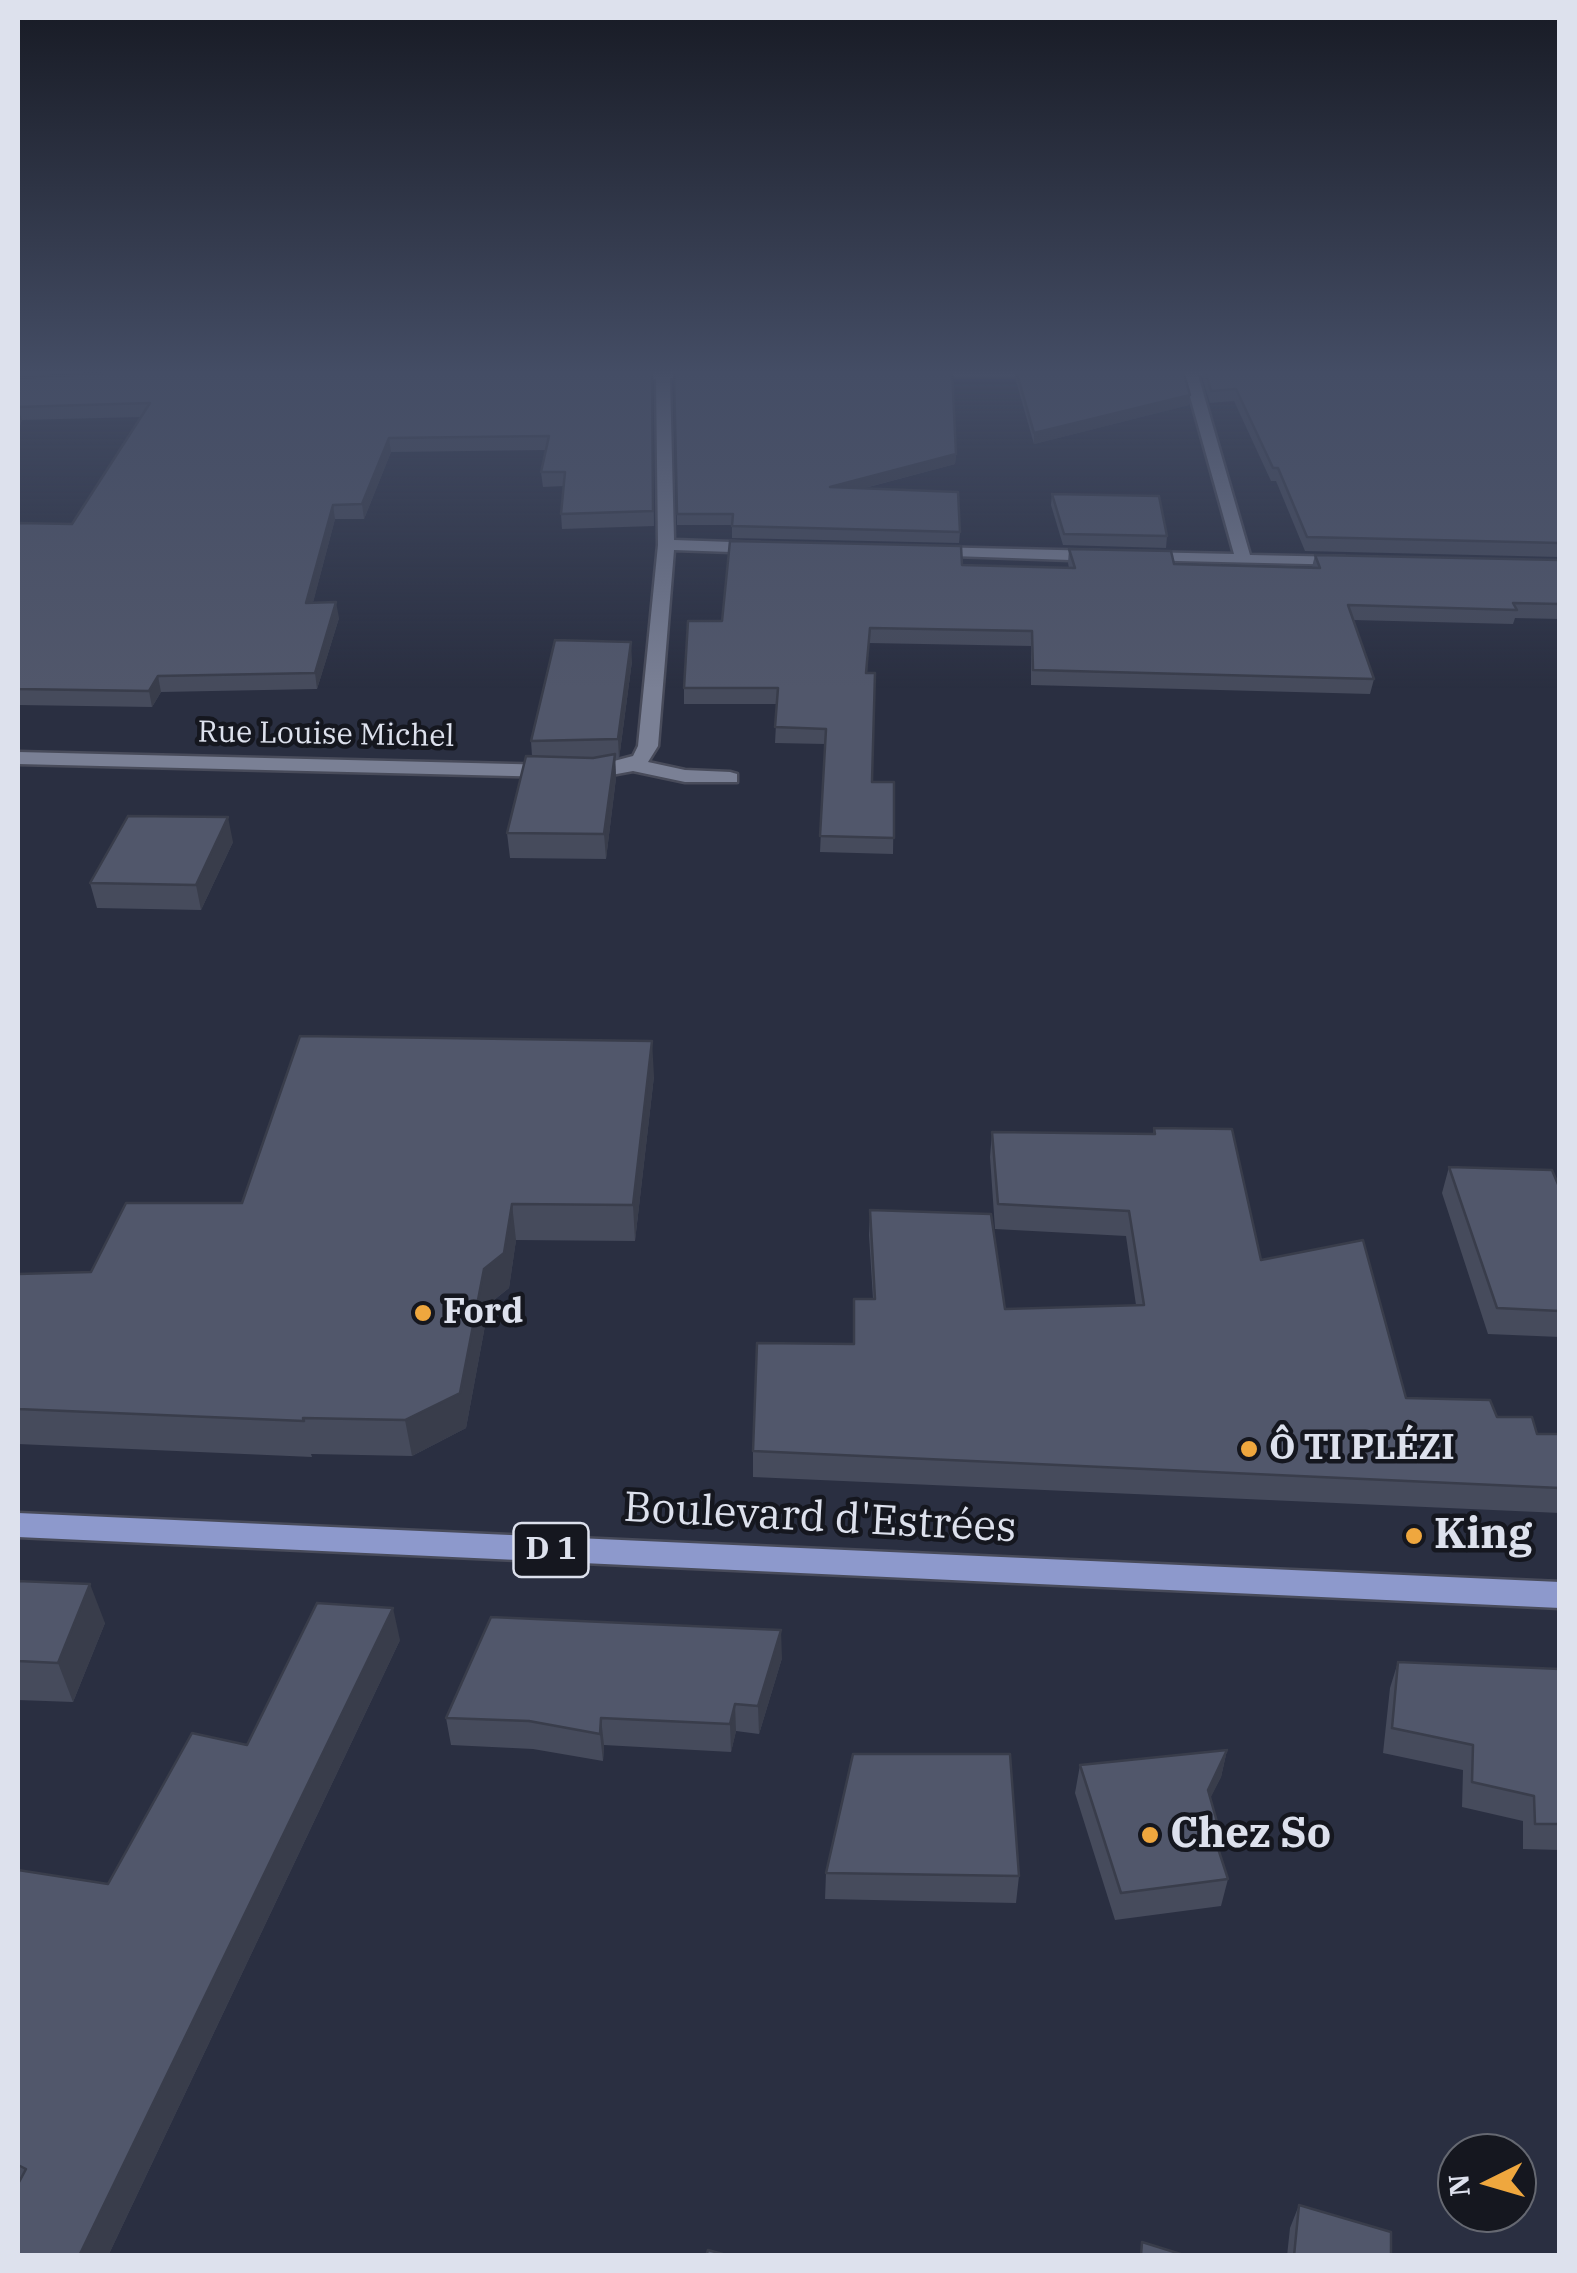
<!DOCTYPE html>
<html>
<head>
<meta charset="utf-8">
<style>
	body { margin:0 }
	#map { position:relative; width:1577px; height:2273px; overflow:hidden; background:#2a2f41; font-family:"IBM Plex Serif",serif }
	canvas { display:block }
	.frame { position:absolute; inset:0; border:20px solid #dde1ed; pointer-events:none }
	.north { position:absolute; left:1437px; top:2133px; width:100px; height:100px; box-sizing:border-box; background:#15171f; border:2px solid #656871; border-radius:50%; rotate:265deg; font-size:28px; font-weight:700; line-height:40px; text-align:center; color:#dde1ed }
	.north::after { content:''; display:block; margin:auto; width:35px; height:45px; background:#efa73e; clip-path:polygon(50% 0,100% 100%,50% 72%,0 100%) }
</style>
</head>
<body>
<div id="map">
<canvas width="1577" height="2273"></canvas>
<div class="frame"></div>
<div class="north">N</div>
</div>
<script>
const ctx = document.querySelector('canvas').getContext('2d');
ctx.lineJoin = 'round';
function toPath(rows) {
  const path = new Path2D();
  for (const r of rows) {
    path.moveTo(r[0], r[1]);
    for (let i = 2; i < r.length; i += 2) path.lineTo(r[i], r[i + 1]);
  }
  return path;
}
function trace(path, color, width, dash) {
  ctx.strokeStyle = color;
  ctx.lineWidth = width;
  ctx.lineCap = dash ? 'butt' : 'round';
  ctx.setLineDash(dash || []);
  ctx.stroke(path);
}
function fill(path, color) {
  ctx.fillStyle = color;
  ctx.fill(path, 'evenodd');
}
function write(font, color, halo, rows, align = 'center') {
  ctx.font = font + ' "IBM Plex Serif",serif';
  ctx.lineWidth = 9;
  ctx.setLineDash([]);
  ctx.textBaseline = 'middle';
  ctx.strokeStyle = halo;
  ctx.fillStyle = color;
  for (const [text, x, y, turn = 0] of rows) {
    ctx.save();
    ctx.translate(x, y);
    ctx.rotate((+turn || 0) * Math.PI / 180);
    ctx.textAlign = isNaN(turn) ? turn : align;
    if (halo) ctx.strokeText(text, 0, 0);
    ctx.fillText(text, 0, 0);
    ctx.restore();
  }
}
const minor = toPath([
	[913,370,1053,370,1055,373,1048,377,918,377,913,376,913,370],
	[1147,370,1244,370,1198,375,1250,555,1345,557,1353,562,1351,565,1134,560,1132,557,1140,552,1234,554,1184,375,1153,376,1147,370],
	[618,371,713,371,715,374,708,378,670,378,674,540,760,543,768,548,760,553,674,550,658,746,648,762,685,770,730,772,737,774,737,782,685,782,633,771,595,778,18,764,18,752,595,766,633,756,638,746,658,545,656,379,613,378,611,375,618,371],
	[930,547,1100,551,1108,556,1100,561,924,555,922,552,930,547]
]);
const primary = toPath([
	[18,1513,1560,1582,1560,1608,18,1537,18,1513]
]);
trace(minor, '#484b5a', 5);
trace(primary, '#484b5a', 5);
fill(minor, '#7a8095');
fill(primary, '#8d99cc');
fill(toPath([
	[18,370,122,370,18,377],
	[652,370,654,526,562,529,561,514,564,486,543,487,541,472,546,450,391,452,364,519,335,519,313,602,339,618,317,689,161,692,152,707,18,705,18,523,72,524,141,417,22,420,18,430,18,378],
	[674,370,956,454,955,464,865,488,960,532,959,543,732,538,732,525,677,525],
	[1015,370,1189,405,1034,444,1015,378],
	[1203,370,1560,370,1560,557,1305,551,1276,481,1271,481,1234,401,1210,403,1202,378],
	[1052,494,1167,536,1166,548,1063,545,1051,505],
	[1069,549,1174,564,1312,567,1315,555,1560,560,1560,619,1515,618,1513,624,1353,620,1374,679,1370,694,1031,685,1031,646,869,643,867,673,872,782,894,782,893,854,820,852,825,744,775,743,777,704,684,704,684,688,722,621,962,565,1069,568,1068,563],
	[632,661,619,759,615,759,616,778,606,859,510,858,507,833,532,756,531,741],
	[233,842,201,910,97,908,90,883],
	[654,1076,635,1241,516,1240,509,1288,489,1304,466,1428,412,1456,311,1454,312,1457,18,1444,18,1274,91,1272,242,1203],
	[1154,1128,1261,1260,1406,1398,1497,1417,1537,1434,1560,1434,1560,1513,753,1477,753,1451,853,1344,854,1299,873,1299,869,1235,870,1210,1005,1309,1136,1305,1126,1236,995,1229,990,1157,992,1132,1153,1134],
	[1449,1167,1560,1189,1560,1337,1488,1334,1442,1193],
	[18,1581,105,1623,73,1702,18,1700],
	[400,1640,108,2256,18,2256,18,1870,108,1884,247,1745],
	[782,1658,759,1734,736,1731,731,1752,604,1745,603,1761,533,1749,451,1745,446,1718],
	[1398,1662,1560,1669,1560,1850,1523,1849,1523,1821,1462,1807,1463,1770,1383,1753,1390,1688],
	[1227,1750,1221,1777,1210,1798,1221,1836,1218,1847,1228,1879,1221,1906,1115,1920,1075,1793,1080,1765],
	[826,1873,1019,1876,1016,1903,825,1899],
	[1299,2205,1391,2256,1287,2256,1290,2228]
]), '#464b5c');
fill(toPath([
	[1190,395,1189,405,1034,444,1034,433],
	[18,407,22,420,18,430],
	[389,438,391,452,364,519,362,504],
	[956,454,955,464,830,497,830,487],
	[333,505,335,519,309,618,306,603],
	[336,602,339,618,317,689,315,673],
	[631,642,632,661,619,759,618,739],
	[158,676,161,692,152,707,149,691],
	[615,754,616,778,606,859,604,834],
	[228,817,233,842,201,910,196,885],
	[652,1041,654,1076,635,1241,633,1205],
	[512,1204,516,1240,509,1288,489,1304,466,1428,412,1456,405,1420,484,1269],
	[90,1584,105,1623,73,1702,58,1663],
	[393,1608,400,1640,108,2256,79,2256],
	[781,1630,782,1658,759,1734,758,1706],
	[735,1704,736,1731,731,1752,730,1724],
	[601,1718,604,1745,603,1761,600,1734],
	[1227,1750,1221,1777,1201,1817,1208,1790]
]), '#393d4b');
const building = toPath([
	[170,370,652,370,653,511,561,514,565,472,541,472,549,436,389,438,362,504,333,505,306,603,336,602,315,673,158,676,149,691,18,689,18,523,72,524,150,403,18,407,18,409,18,378,170,370],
	[674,370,952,370,956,454,830,487,958,492,960,532,732,526,733,514,677,514,674,370],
	[1016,370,1183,370,1190,395,1034,433,1016,370],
	[1205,370,1560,370,1560,543,1307,537,1278,468,1273,468,1236,389,1211,391,1205,370],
	[1052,494,1159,496,1167,536,1064,534,1052,494],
	[730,541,961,546,962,565,1075,568,1069,549,1171,551,1174,564,1320,568,1315,555,1560,560,1560,604,1513,603,1517,610,1348,605,1374,679,1033,670,1032,631,870,628,866,673,875,673,872,782,894,782,894,838,820,836,826,729,775,727,778,688,684,688,688,621,722,621,730,541],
	[555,640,631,642,618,739,531,741,555,640],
	[615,754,604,834,507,833,526,756,593,758,615,754],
	[128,816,228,817,196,885,90,883,128,816],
	[300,1036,652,1041,633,1205,512,1204,504,1253,484,1269,460,1393,405,1420,303,1418,304,1421,18,1409,18,1274,91,1272,126,1203,242,1203,300,1036],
	[1154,1128,1232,1129,1261,1260,1363,1240,1406,1398,1490,1400,1497,1417,1532,1417,1537,1434,1560,1434,1560,1488,753,1451,757,1343,854,1344,854,1299,875,1299,870,1210,991,1214,1005,1309,1144,1305,1129,1211,998,1204,992,1132,1155,1134,1154,1128],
	[1449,1167,1552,1170,1560,1189,1560,1311,1497,1308,1449,1167],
	[18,1581,90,1584,58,1663,18,1661,18,1581],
	[317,1603,393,1608,79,2256,18,2256,18,2184,26,2169,18,2165,18,1870,108,1884,192,1733,247,1745,317,1603],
	[491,1617,781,1630,758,1706,735,1704,730,1724,601,1718,600,1734,529,1721,446,1718,491,1617],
	[1398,1662,1560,1669,1560,1824,1535,1824,1534,1796,1472,1782,1473,1745,1392,1728,1398,1662],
	[1227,1750,1208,1790,1221,1836,1214,1836,1228,1879,1121,1893,1080,1765,1227,1750],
	[853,1754,1010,1754,1019,1876,826,1873,853,1754],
	[1299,2205,1391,2232,1391,2256,1294,2256,1299,2205],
	[1142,2242,1187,2256,1141,2256,1142,2242],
	[708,2250,730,2256,706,2256,708,2250]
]);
fill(building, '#51576b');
trace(building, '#393d4b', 2.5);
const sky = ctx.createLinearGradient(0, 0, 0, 689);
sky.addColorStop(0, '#171a24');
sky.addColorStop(0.54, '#444d65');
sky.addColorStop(1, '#444d6500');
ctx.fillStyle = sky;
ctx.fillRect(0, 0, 1577, 689);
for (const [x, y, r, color] of [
	[423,1313,10,"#efa73e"],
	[1249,1449,10,"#efa73e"],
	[1414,1536,10,"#efa73e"],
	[1150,1835,10,"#efa73e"]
]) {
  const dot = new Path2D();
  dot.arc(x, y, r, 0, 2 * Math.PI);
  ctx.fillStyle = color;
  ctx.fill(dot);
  trace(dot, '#15171f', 4);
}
write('30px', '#dde1ed', '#15171f', [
	["Rue Louise Michel",326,735,1]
]);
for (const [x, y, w] of [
	[551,1550,75]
]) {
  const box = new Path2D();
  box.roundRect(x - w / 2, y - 27, w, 54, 8);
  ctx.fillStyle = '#15171f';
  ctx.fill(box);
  trace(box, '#dde1ed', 2.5);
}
write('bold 32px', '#dde1ed', null, [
	["D 1",551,1550]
]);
write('bold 35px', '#dde1ed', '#15171f', [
	["Ford",443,1313],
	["Ô TI PLÉZI",1269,1449]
], 'left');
write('42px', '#dde1ed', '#15171f', [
	["Boulevard d'Estrées",820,1519,3]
]);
write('bold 42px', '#dde1ed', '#15171f', [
	["King",1434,1536],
	["Chez So",1170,1835]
], 'left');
</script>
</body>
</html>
